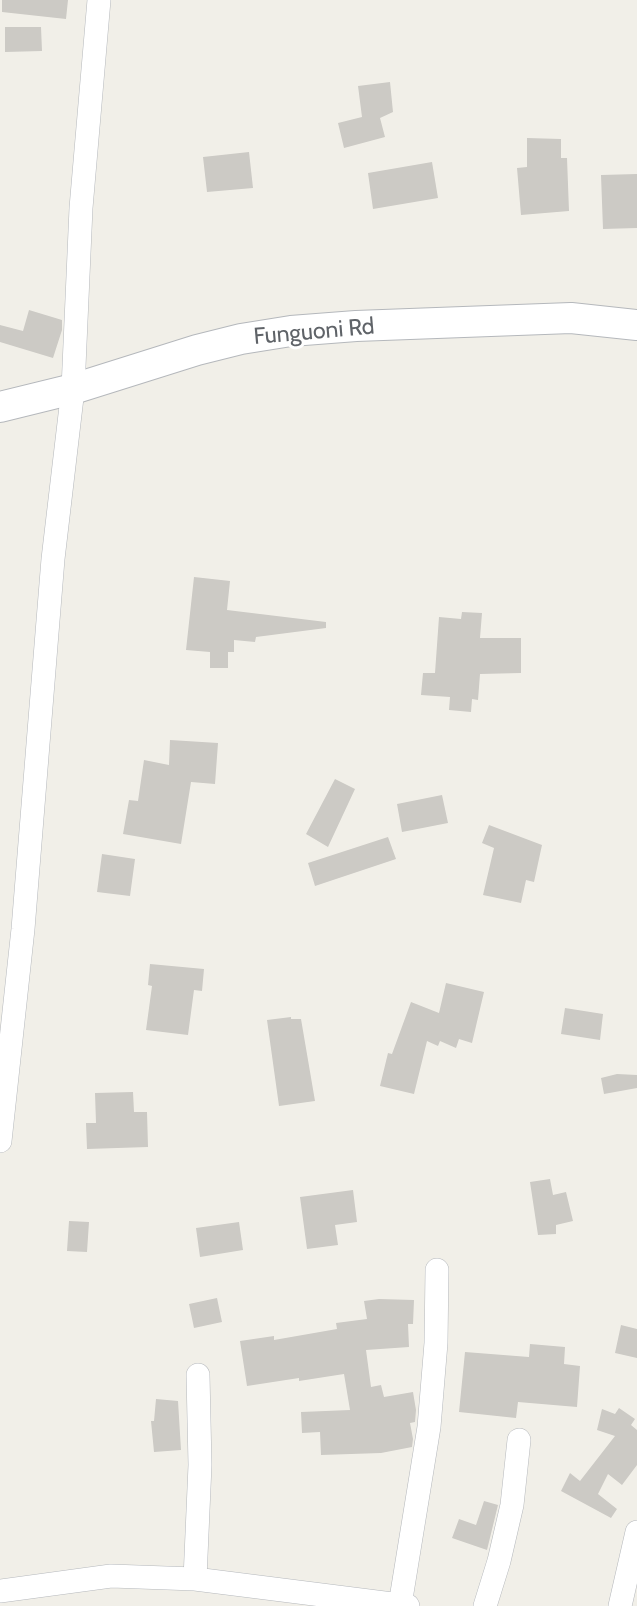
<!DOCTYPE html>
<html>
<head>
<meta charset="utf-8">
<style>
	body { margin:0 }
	canvas { display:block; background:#f1efe8 }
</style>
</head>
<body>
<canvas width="637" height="1606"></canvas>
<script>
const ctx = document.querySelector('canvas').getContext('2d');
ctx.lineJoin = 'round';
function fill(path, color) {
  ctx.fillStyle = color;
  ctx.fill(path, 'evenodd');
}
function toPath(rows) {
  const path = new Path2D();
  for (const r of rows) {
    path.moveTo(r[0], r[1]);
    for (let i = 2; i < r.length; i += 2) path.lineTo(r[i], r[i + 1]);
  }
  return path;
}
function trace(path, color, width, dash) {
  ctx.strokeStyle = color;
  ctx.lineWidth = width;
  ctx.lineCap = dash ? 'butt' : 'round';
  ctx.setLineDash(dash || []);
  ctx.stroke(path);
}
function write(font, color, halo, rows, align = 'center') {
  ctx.font = font + ' Cabin,sans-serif';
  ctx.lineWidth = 6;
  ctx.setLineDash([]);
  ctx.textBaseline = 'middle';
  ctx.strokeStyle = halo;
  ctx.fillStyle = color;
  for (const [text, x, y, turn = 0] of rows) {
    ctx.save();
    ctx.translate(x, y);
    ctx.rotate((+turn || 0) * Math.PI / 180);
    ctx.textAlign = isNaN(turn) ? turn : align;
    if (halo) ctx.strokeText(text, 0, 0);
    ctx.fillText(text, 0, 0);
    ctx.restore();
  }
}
fill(toPath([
	[2,0,68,0,66,19,2,12],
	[5,27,41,27,42,51,5,52],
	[390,82,393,112,380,118,385,137,344,148,338,123,362,117,358,86],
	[527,138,561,139,561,158,567,158,569,211,521,215,517,168,527,167],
	[249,152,253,188,207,192,203,157],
	[432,162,438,198,373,209,368,173],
	[637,174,637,228,603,229,601,175],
	[29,310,62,320,62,330,53,358,0,342,0,325,23,331],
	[194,577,230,581,227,610,326,622,326,628,256,637,255,642,234,640,234,652,228,652,228,668,210,668,210,652,186,650],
	[462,612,482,613,480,638,521,638,521,673,480,674,478,700,472,699,471,712,449,710,450,697,421,695,423,673,435,673,439,617,461,619],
	[170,740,218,743,215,784,191,782,181,844,123,834,129,800,138,801,144,760,169,765],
	[335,779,355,789,328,847,306,834],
	[442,795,448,823,402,832,397,804],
	[489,825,542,845,534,882,526,880,521,903,483,895,494,848,482,843],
	[388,837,396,859,315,886,308,863],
	[102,854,135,859,130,896,97,892],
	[150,964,204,969,202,991,194,990,188,1035,146,1030,152,986,148,985],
	[446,983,484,992,472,1043,459,1039,456,1048,440,1041,438,1046,427,1041,414,1094,380,1086,388,1053,392,1054,411,1002,439,1013],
	[565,1008,603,1014,600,1040,561,1034],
	[291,1017,291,1019,301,1019,315,1101,279,1106,267,1020],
	[617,1074,637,1075,637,1088,604,1094,601,1078],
	[133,1092,134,1112,147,1112,148,1147,87,1149,86,1123,96,1123,95,1093],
	[550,1179,553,1195,566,1192,573,1221,556,1225,556,1234,538,1235,530,1182],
	[353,1190,357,1222,335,1225,338,1245,307,1249,300,1197],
	[69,1221,89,1222,87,1252,67,1251],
	[239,1222,243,1250,200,1257,196,1228],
	[217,1298,222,1322,194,1328,189,1304],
	[379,1299,414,1300,413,1324,408,1324,409,1347,366,1350,371,1387,381,1385,384,1397,413,1392,416,1410,415,1422,410,1423,413,1439,412,1447,381,1453,321,1455,320,1432,302,1433,301,1412,350,1410,344,1374,299,1381,299,1378,247,1386,240,1341,274,1336,274,1340,337,1329,336,1323,367,1319,364,1301],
	[621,1325,637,1329,637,1358,615,1353],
	[530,1344,565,1347,564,1364,580,1366,577,1407,518,1402,516,1418,459,1412,465,1352,529,1357],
	[156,1399,178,1401,181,1450,154,1452,151,1421,154,1421],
	[619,1408,635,1419,631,1425,637,1430,637,1465,622,1485,608,1474,598,1494,617,1509,611,1518,561,1491,570,1473,580,1481,615,1436,597,1430,602,1409,615,1414],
	[484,1501,498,1505,487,1550,452,1538,459,1519,476,1525]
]), '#cccac5');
const minor = toPath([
	[0,1141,23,929,53,559,73,389,81,208,99,0],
	[195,1579,200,1465,198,1375],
	[0,1591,111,1576,195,1579,408,1606],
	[400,1605,429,1427,436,1343,437,1270],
	[485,1606,499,1561,512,1505,519,1440],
	[620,1606,637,1532]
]);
const tertiary = toPath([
	[0,407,73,389,197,350,241,339,291,331,356,326,571,318,637,325]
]);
trace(minor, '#b5b8bc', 24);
trace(tertiary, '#b5b8bc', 32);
trace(minor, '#fff', 23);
trace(tertiary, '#fff', 30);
write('23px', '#5f6368', '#fff', [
	["Funguoni Rd",314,332,-5]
]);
</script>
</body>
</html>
